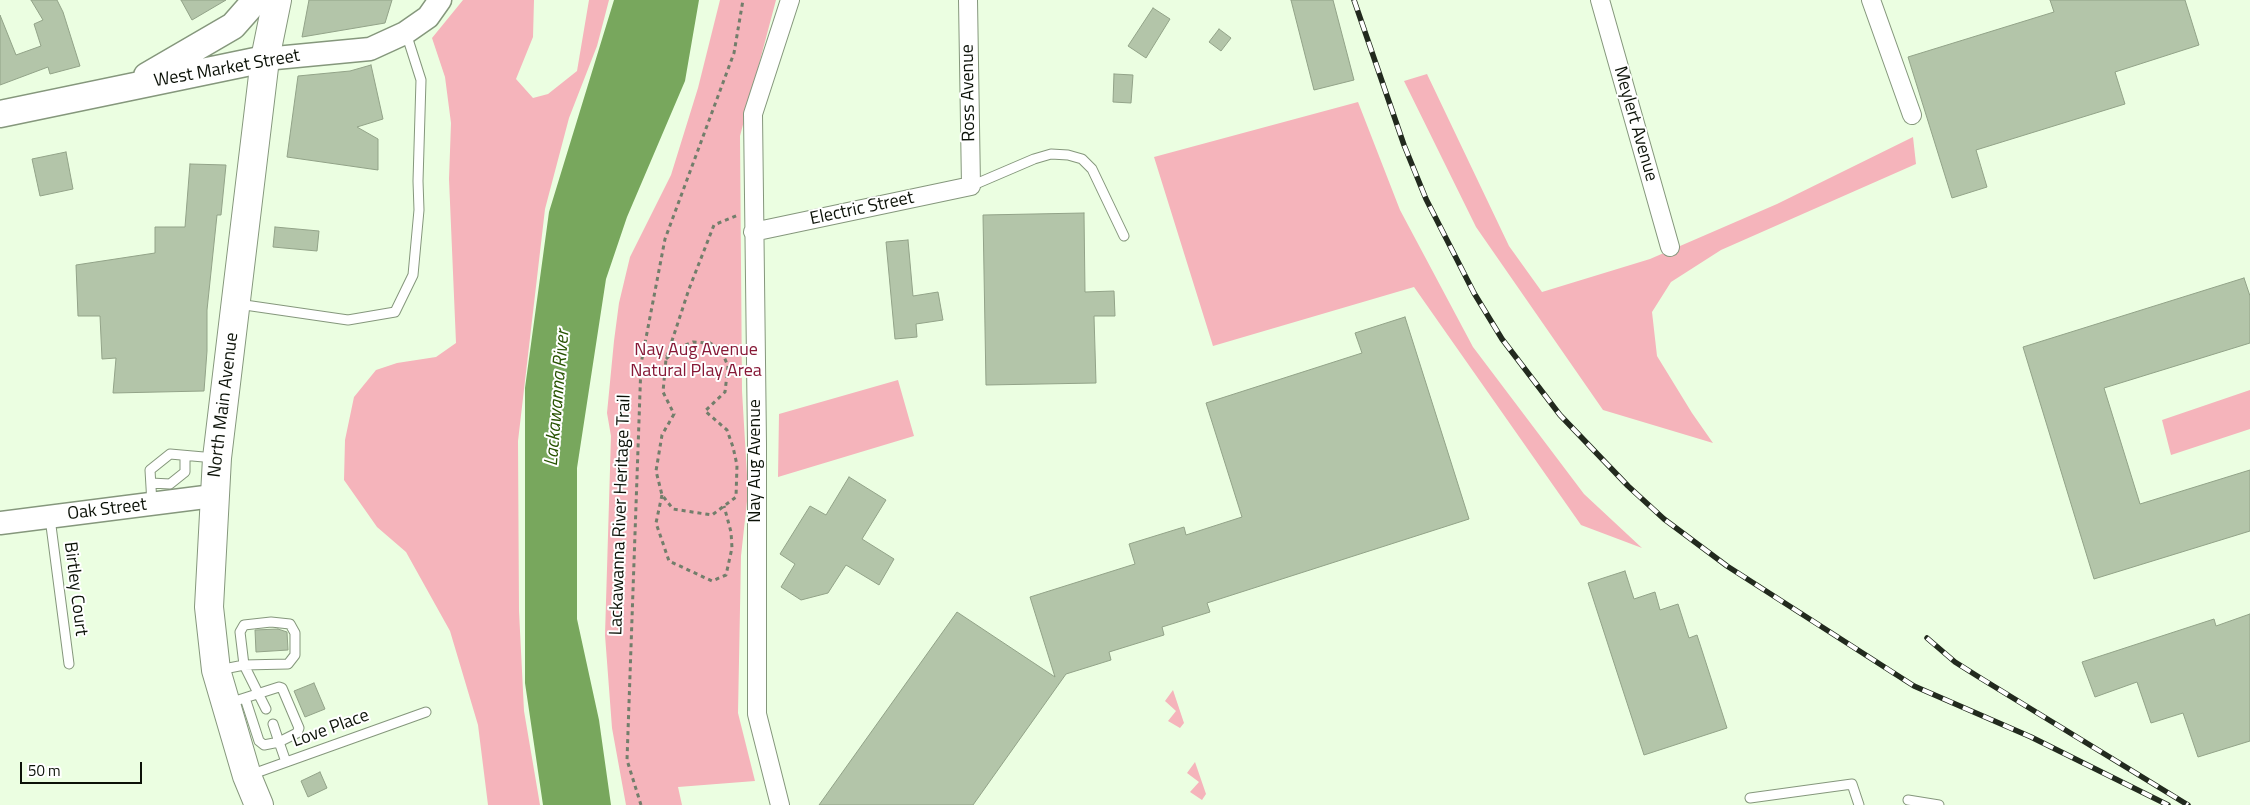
<!DOCTYPE html>
<html>
<head>
<meta charset="utf-8">
<style>
	body { margin:0 }
	#map { position:relative; width:2250px; height:805px; overflow:hidden; background:#ebfee1; font-family:"Titillium Web",sans-serif }
	canvas { display:block }
	.scale { position:absolute; left:20px; top:762px; width:122px; height:22px; box-sizing:border-box; border:2px solid #0b1107; border-top:0; padding-left:6px; font-size:15px; line-height:18px; white-space:nowrap; color:#0b1107; -webkit-text-stroke:4px #fff; paint-order:stroke }
</style>
</head>
<body>
<div id="map">
<canvas width="2250" height="805"></canvas>
<div class="scale">50 m</div>
</div>
<script>
const ctx = document.querySelector('canvas').getContext('2d');
ctx.lineJoin = 'round';
function fill(path, color) {
  ctx.fillStyle = color;
  ctx.fill(path, 'evenodd');
}
function toPath(rows) {
  const path = new Path2D();
  for (const r of rows) {
    path.moveTo(r[0], r[1]);
    for (let i = 2; i < r.length; i += 2) path.lineTo(r[i], r[i + 1]);
  }
  return path;
}
function trace(path, color, width, dash) {
  ctx.strokeStyle = color;
  ctx.lineWidth = width;
  ctx.lineCap = dash ? 'butt' : 'round';
  ctx.setLineDash(dash || []);
  ctx.stroke(path);
}
function write(font, color, halo, rows, align = 'center') {
  ctx.font = font + ' "Titillium Web",sans-serif';
  ctx.lineWidth = 4;
  ctx.setLineDash([]);
  ctx.textBaseline = 'middle';
  ctx.strokeStyle = halo;
  ctx.fillStyle = color;
  for (const [text, x, y, turn = 0] of rows) {
    ctx.save();
    ctx.translate(x, y);
    ctx.rotate((+turn || 0) * Math.PI / 180);
    ctx.textAlign = isNaN(turn) ? turn : align;
    if (halo) ctx.strokeText(text, 0, 0);
    ctx.fillText(text, 0, 0);
    ctx.restore();
  }
}
fill(toPath([
	[463,0,534,0,533,37,516,79,533,98,548,94,577,71,589,0,609,0,597,46,569,118,545,209,518,441,519,611,524,711,540,805,488,805,478,725,450,631,406,552,377,527,344,480,345,440,354,397,376,370,397,363,436,357,456,343,449,179,451,123,445,77,432,38],
	[720,0,776,0,740,136,742,391,748,492,741,556,738,713,755,781,678,787,682,805,626,805,612,728,605,635,611,436,607,413,614,341,619,303,630,257,671,175,698,88],
	[1427,74,1509,246,1542,292,1650,259,1777,204,1913,137,1916,164,1721,250,1671,282,1652,312,1657,356,1692,413,1713,443,1603,410,1476,227,1404,81],
	[1358,102,1400,210,1473,347,1584,494,1642,548,1581,525,1414,287,1213,346,1154,157],
	[898,380,914,436,778,477,779,414],
	[2250,390,2250,429,2171,455,2162,420],
	[1173,690,1184,723,1180,728,1168,721,1176,711,1165,701],
	[1195,762,1206,794,1202,800,1190,792,1199,782,1187,773]
]), '#f5b4bb');
fill(toPath([
	[614,0,699,0,685,81,627,217,606,279,577,468,577,619,599,720,611,805,543,805,525,683,525,388,549,212]
]), '#78a75d');
const building = toPath([
	[31,0,57,0,63,12,80,66,50,74,48,67,0,85,0,15,16,55,41,46,34,24,43,20,31,0],
	[181,0,226,0,192,20,181,0],
	[309,0,392,0,385,23,302,37,309,0],
	[1291,0,1333,0,1354,80,1314,90,1291,0],
	[2050,0,2185,0,2199,45,2115,72,2125,104,1976,150,1987,187,1952,198,1908,57,2054,12,2050,0],
	[1153,8,1170,19,1146,58,1128,46,1153,8],
	[1219,29,1231,38,1221,51,1209,42,1219,29],
	[371,65,383,119,357,127,378,139,378,170,287,157,298,76,350,71,371,65],
	[1114,74,1133,75,1131,103,1113,102,1114,74],
	[66,152,73,189,40,196,32,159,66,152],
	[190,164,226,165,221,215,217,215,207,310,207,351,204,391,113,393,116,358,102,359,100,316,78,316,76,265,155,253,155,227,185,227,190,164],
	[1084,213,1085,292,1114,291,1115,316,1094,316,1096,383,986,385,983,215,1084,213],
	[275,227,319,231,317,251,273,247,275,227],
	[908,240,913,296,938,292,943,320,916,324,917,337,895,339,886,242,908,240],
	[2244,278,2250,296,2250,343,2104,388,2140,504,2250,470,2250,531,2094,579,2023,347,2244,278],
	[1405,317,1469,519,1207,603,1210,612,1162,627,1164,635,1109,652,1111,660,1066,674,973,805,819,805,957,612,1055,677,1030,597,1135,564,1129,544,1184,527,1186,535,1242,517,1206,403,1362,353,1355,333,1405,317],
	[849,477,886,500,862,539,894,559,879,585,846,565,828,593,801,600,781,587,795,564,780,554,810,506,826,515,849,477],
	[1625,571,1634,599,1655,592,1660,610,1678,604,1689,638,1697,635,1727,728,1644,755,1588,583,1625,571],
	[2250,614,2250,741,2198,757,2183,713,2151,723,2137,682,2095,697,2082,662,2214,619,2216,626,2250,614],
	[278,629,287,632,288,650,256,652,255,630,278,629],
	[314,683,325,709,305,717,294,691,314,683],
	[320,772,327,788,308,797,301,781,320,772]
]);
fill(building, '#b3c5a9');
trace(building, '#92a388', 1);
const service = toPath([
	[971,186,1034,159,1051,154,1068,155,1082,159,1092,169,1124,236],
	[238,304,348,320,395,312,413,275,419,210,418,181,421,80,406,33],
	[151,483,170,484,185,472,185,456],
	[152,504,150,470,170,454,215,458],
	[50,518,69,664],
	[219,670,244,665,288,664,295,655,295,633,290,624,271,622,244,625,240,632,244,665,266,709],
	[245,698,259,741,264,745,279,742,273,724],
	[229,703,279,687,282,688,299,728,297,733,279,742,286,762],
	[250,775,426,712],
	[1750,798,1852,784,1859,805],
	[1908,800,1939,805]
]);
const minor = toPath([
	[1600,0,1670,247],
	[1871,0,1912,115],
	[753,232,971,186,968,0],
	[780,805,757,714,757,444,753,114,790,0]
]);
const tertiary = toPath([
	[265,59,370,49,405,33,428,17,440,0],
	[0,523,213,496]
]);
const secondary = toPath([
	[147,76,233,26,256,0],
	[0,114,265,59]
]);
const primary = toPath([
	[259,805,247,776,216,670,209,607,217,458,265,59,277,0]
]);
trace(service, '#85977c', 11);
trace(minor, '#85977c', 20);
trace(tertiary, '#85977c', 25);
trace(secondary, '#85977c', 29);
trace(primary, '#85977c', 30);
trace(toPath([
	[666,359,678,348,693,342,710,343,721,350,728,366,725,392,705,411,727,430,733,447,737,465,736,497,712,515,673,509,662,495,656,471,662,435,674,414,663,392,666,359,689,289,714,225,738,215],
	[662,495,656,523,669,561,712,581,726,575,732,548,731,532,724,506],
	[641,805,627,760,641,364,665,239,734,53,743,0]
]), '#727e6b', 3, [4, 4]);
trace(service, '#fff', 9);
trace(minor, '#fff', 18);
trace(tertiary, '#fff', 22);
trace(secondary, '#fff', 26);
trace(primary, '#fff', 28);
const rail = toPath([
	[1354,0,1404,145,1426,199,1474,293,1502,339,1560,415,1628,486,1664,519,1727,566,1914,686,2031,737,2168,805],
	[1927,638,1955,662,1982,679,2188,805]
]);
trace(rail, '#222a1e', 5.5);
trace(rail, '#fff', 4, [11]);
write('18px', '#0b1107', '#fff', [
	["West Market Street",227,69,-10],
	["Ross Avenue",969,93,-91],
	["Meylert Avenue",1635,124,74],
	["Electric Street",862,209,-12],
	["North Main Avenue",224,405,-83],
	["Nay Aug Avenue",756,461,-90],
	["Oak Street",107,510,-7],
	["Lackawanna River Heritage Trail",621,515,-88],
	["Birtley Court",75,589,83],
	["Love Place",331,729,-20]
]);
write('18px', '#861836', '#fff', [
	["Nay Aug Avenue",696,351],
	["Natural Play Area",696,372]
]);
write('italic 19px', '#275200', '#fff', [
	["Lackawanna River",558,398,-85]
]);
</script>
</body>
</html>
